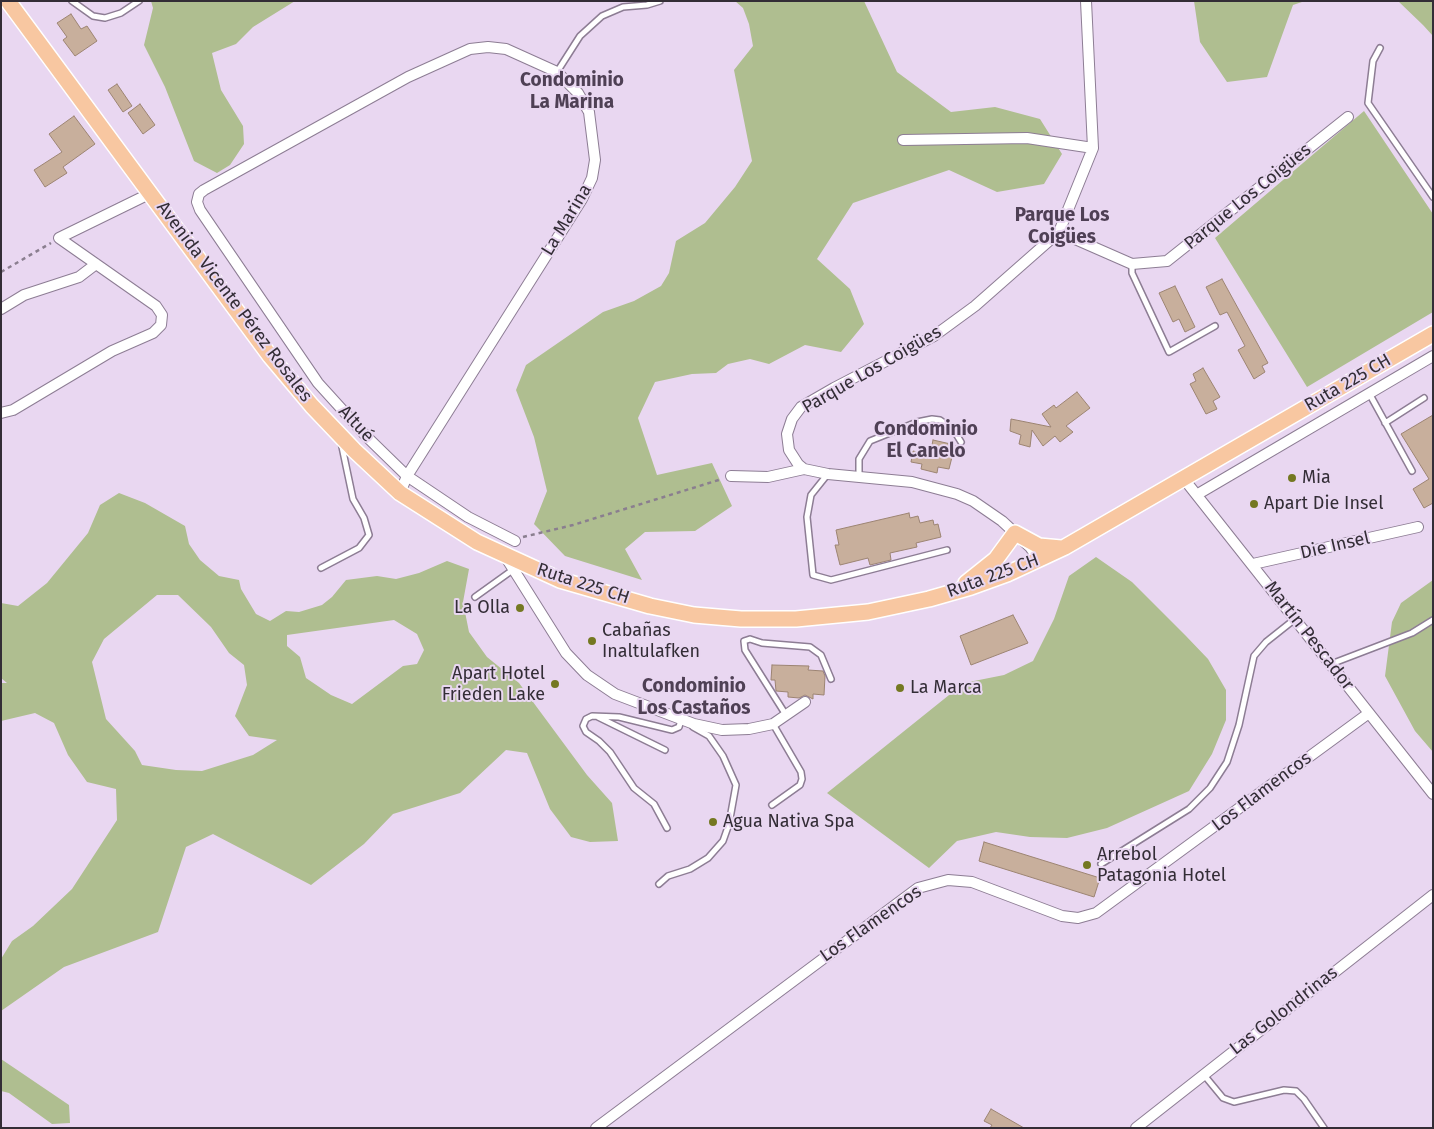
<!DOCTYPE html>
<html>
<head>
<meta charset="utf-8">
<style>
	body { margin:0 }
	#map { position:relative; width:1434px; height:1129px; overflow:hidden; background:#e9d7f1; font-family:"Fira Sans",sans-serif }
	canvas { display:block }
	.frame { position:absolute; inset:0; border:2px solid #332d36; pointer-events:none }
</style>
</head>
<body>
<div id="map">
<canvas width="1434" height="1129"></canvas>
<div class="frame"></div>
</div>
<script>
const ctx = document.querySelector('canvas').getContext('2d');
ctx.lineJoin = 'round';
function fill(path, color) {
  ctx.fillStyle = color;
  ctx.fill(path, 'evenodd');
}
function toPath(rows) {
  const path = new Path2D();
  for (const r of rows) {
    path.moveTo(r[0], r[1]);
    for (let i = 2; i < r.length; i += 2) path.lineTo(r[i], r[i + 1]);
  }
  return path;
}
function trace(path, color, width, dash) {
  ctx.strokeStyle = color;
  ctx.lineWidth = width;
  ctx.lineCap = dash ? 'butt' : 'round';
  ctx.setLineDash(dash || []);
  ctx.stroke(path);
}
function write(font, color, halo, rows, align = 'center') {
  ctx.font = font + ' "Fira Sans",sans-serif';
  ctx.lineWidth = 4;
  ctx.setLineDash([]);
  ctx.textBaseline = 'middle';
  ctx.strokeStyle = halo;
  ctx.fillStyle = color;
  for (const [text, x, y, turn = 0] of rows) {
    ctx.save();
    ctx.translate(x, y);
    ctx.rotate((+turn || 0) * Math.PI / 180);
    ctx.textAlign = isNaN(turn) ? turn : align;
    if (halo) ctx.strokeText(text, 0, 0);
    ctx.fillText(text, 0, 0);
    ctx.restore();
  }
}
fill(toPath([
	[151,1,295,1,253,27,236,44,212,53,221,90,243,126,244,144,230,165,217,173,194,161,165,87,144,45,153,8],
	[735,1,864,1,897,72,951,112,995,107,1040,119,1062,154,1044,184,997,192,949,170,853,203,817,259,850,289,864,324,841,352,805,345,769,364,750,359,728,364,716,373,692,374,655,382,638,418,657,475,712,463,732,506,695,531,645,532,625,549,642,580,565,556,534,524,547,491,534,437,516,390,526,365,603,312,634,301,661,286,669,273,676,241,705,223,735,187,752,161,734,70,753,46,749,24,743,8],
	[1194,1,1305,1,1293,5,1267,77,1227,82,1200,42],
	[1398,1,1433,1,1433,36,1423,25],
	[1364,111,1433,214,1433,312,1307,387,1215,238],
	[119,493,145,503,185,526,189,544,200,560,219,576,239,580,241,589,256,614,270,621,286,611,299,612,322,605,332,597,346,580,377,576,396,579,419,573,447,561,469,569,463,602,469,632,487,657,519,683,587,775,612,803,618,841,590,842,571,837,550,809,527,753,506,750,460,793,393,814,364,844,311,885,213,834,186,847,158,932,64,967,1,1011,1,959,12,941,33,926,72,889,117,820,116,789,87,782,68,755,54,723,35,713,1,721,1,683,7,683,1,678,1,603,18,606,47,583,88,533,100,505],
	[157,595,178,595,211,627,229,653,244,665,247,685,235,716,249,736,277,740,253,755,202,771,176,770,142,765,135,751,106,719,92,662,104,639],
	[394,620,417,634,424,650,417,664,403,666,352,704,331,695,306,678,300,657,287,646,287,635],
	[1096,557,1132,582,1186,636,1208,659,1226,690,1226,720,1212,754,1189,791,1107,828,1067,838,1030,837,996,832,957,841,929,868,827,793,964,683,1004,675,1033,661,1054,619,1069,576],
	[1433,580,1433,752,1415,731,1385,676,1392,622,1401,603],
	[1,1059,69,1105,70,1123,52,1124,9,1093,1,1091]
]), '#afbe90');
const building = toPath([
	[71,14,81,29,87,26,97,41,75,56,63,40,67,37,57,23,71,14],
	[117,84,132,106,123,112,108,90,117,84],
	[140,104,155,125,143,134,128,113,140,104],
	[74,116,95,144,63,167,67,173,45,187,34,170,62,152,49,134,74,116],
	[1222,279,1268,363,1262,366,1265,372,1254,379,1238,350,1245,346,1227,312,1220,315,1206,287,1222,279],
	[1175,286,1195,327,1185,332,1179,319,1173,322,1159,293,1175,286],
	[1203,368,1220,397,1213,401,1217,409,1206,414,1190,384,1196,381,1193,374,1203,368],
	[1077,392,1090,408,1066,426,1073,432,1060,442,1055,436,1043,446,1032,430,1030,447,1019,444,1021,435,1010,431,1011,419,1051,427,1042,414,1054,405,1056,408,1077,392],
	[1433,415,1433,503,1424,508,1413,489,1429,479,1401,434,1433,415],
	[933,440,955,445,949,469,938,467,937,473,921,469,922,464,911,462,913,451,930,455,933,440],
	[909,513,910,518,918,516,920,523,933,520,934,525,938,524,941,537,916,543,917,547,890,553,891,560,870,565,868,558,840,565,835,545,839,545,836,530,909,513],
	[1013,615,1028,643,971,665,960,636,1013,615],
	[772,665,809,666,808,670,823,671,825,676,824,695,813,694,813,699,805,695,799,698,788,697,788,692,776,691,775,680,771,680,772,665],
	[984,842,1100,878,1094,897,979,861,984,842],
	[991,1109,1024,1128,990,1128,992,1125,984,1121,991,1109]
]);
fill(building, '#c8af9c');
trace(building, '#9c8472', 1);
const service = toPath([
	[72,1,93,16,105,18,121,13,139,1],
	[1380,48,1373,61,1368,103,1433,197],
	[557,72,580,36,602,16,623,7,647,5,660,1],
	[1132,264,1132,273,1169,352,1215,326],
	[1369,393,1412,471],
	[1385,423,1424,398],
	[827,475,811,495,807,517,813,575,831,580,947,550],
	[859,478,859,459,870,441,917,422,932,419,940,420,953,429,961,442],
	[321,568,359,548,369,535,364,518,353,499,341,442],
	[475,597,514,569],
	[1331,664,1412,633,1433,620],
	[786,715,745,650,744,641,750,639,762,643,810,647,821,655,831,679],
	[598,717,665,750],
	[772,805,800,785,802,779,801,772,773,724],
	[667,828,654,804,634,788,610,752,599,741,586,732,583,726,586,719,592,716,619,717,672,730,679,727,681,720],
	[1101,864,1189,809,1210,788,1227,762,1239,725,1254,656,1266,642,1295,619],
	[659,884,668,876,690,869,708,858,723,841,729,824,736,785,723,756,709,736,693,727],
	[1204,1075,1223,1098,1234,1102,1284,1090,1296,1091,1304,1099,1324,1128]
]);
const minor = toPath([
	[903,140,1027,138,1093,148],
	[1059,232,1132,264,1167,261,1348,117],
	[1,309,24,295,79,277,96,264],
	[1,413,13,410,112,351,153,333,161,325,162,315,156,306,59,238,151,193],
	[731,476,768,477,804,469],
	[1184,479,1433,794],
	[400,493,407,476,582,199,592,178,595,160,589,112,578,93,557,72,506,49,488,47,470,49,408,77,204,190,199,194,197,202,200,210,318,383,367,437,407,476,468,517,515,541],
	[1198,494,1433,356],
	[505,556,566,653,587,675,615,694,694,724,722,730,749,729,773,724,805,702],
	[1039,560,1030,547,1002,521,973,501,957,494,912,482,828,474,804,469,798,464,789,450,787,434,792,419,801,407,834,388,934,336,975,306,1059,232,1093,148,1086,1],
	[1253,564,1418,527],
	[596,1128,918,888,948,880,972,882,1062,916,1078,918,1096,913,1369,713],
	[1136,1128,1433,895]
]);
const primary = toPath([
	[8,1,270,356,312,406,354,450,400,493,477,542,560,580,650,606,694,615,741,619,796,619,868,612,929,599,971,587,1007,574,1065,547,1433,334],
	[966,583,996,559,1015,533,1039,546,1061,548]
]);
trace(service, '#8d7d94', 8);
trace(minor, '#8d7d94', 12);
trace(primary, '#fff', 18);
trace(toPath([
	[1,272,51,243],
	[523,537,573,525,722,479]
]), '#8a7e8f', 2.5, [4, 4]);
trace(service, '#fff', 5);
trace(minor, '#fff', 10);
trace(primary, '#f8c7a1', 15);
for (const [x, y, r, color] of [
	[1292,478,5,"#747821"],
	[1254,504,5,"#747821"],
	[520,608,5,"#747821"],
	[592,641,5,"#747821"],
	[555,684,5,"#747821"],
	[900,688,5,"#747821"],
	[713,822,5,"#747821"],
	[1087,865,5,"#747821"]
]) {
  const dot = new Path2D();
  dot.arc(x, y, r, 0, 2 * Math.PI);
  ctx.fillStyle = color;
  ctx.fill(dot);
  trace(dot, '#e9d7f1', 2);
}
write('18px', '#332d36', '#e9d7f1', [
	["Parque Los Coigües",1248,197,-39],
	["La Marina",567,220,-59],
	["Avenida Vicente Pérez Rosales",234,302,53],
	["Parque Los Coigües",872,370,-30],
	["Ruta 225 CH",1348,383,-30],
	["Altué",356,424,47],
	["Die Insel",1335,546,-13],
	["Ruta 225 CH",993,576,-20],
	["Ruta 225 CH",583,584,18],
	["Martín Pescador",1309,636,52],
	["Los Flamencos",1262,792,-37],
	["Los Flamencos",871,924,-35],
	["Las Golondrinas",1284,1011,-38]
]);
write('18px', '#332d36', '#e9d7f1', [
	["Mia",1302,478],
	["Apart Die Insel",1264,504],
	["La Olla",510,608,"right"],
	["Cabañas",602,631],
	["Inaltulafken",602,652],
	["Apart Hotel",545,674,"right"],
	["Frieden Lake",545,695,"right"],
	["La Marca",910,688],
	["Agua Nativa Spa",723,822],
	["Arrebol",1097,855],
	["Patagonia Hotel",1097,876]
], 'left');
write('bold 19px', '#4f4055', '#e9d7f1', [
	["Condominio",572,81],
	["La Marina",572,103],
	["Parque Los",1062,216],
	["Coigües",1062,238],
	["Condominio",926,430],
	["El Canelo",926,452],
	["Condominio",694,687],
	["Los Castaños",694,709]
]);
</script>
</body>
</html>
